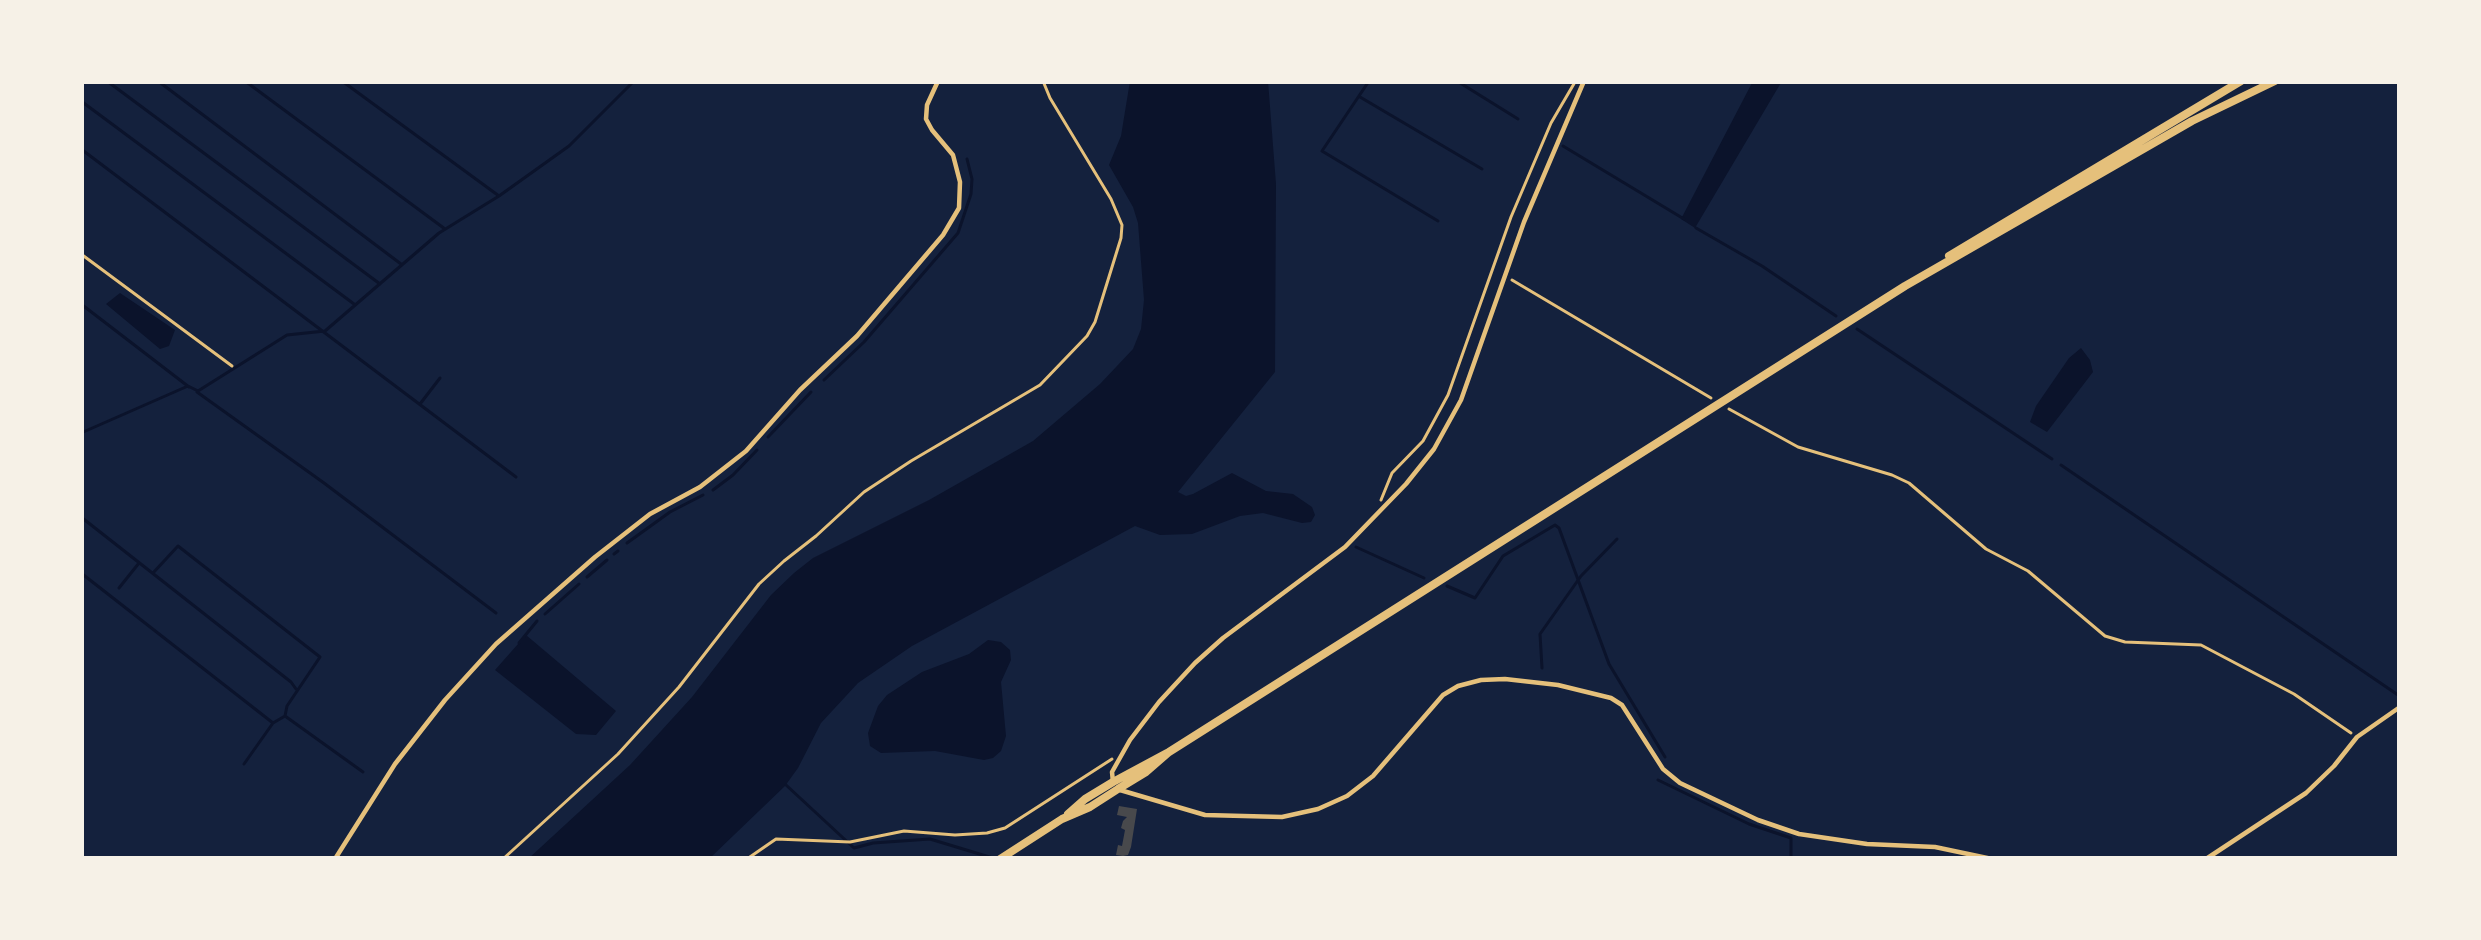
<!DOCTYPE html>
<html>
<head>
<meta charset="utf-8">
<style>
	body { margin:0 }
	#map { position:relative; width:2481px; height:940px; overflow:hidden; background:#14213d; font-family:"Noto Sans",sans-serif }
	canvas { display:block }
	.frame { position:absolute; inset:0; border:84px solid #f6f1e7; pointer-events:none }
</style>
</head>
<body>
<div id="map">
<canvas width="2481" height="940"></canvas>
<div class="frame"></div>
</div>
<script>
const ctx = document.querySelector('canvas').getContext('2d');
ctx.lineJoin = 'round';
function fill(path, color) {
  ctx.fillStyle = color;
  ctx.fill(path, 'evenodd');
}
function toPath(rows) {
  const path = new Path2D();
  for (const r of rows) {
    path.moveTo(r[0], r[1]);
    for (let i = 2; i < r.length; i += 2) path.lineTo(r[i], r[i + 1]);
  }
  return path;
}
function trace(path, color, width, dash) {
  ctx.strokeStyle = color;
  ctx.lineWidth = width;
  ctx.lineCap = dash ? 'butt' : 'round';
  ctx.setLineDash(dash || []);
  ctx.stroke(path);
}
fill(toPath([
	[1130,81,1268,81,1276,184,1275,372,1178,492,1186,496,1193,494,1232,473,1266,491,1293,494,1312,507,1315,515,1311,522,1302,523,1263,513,1240,516,1192,534,1160,535,1135,526,912,646,858,683,821,723,798,768,785,786,709,859,528,859,630,765,692,697,771,595,794,573,813,558,929,500,1033,441,1100,384,1133,349,1141,329,1144,300,1138,223,1133,207,1109,165,1121,136],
	[1753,81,1782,81,1695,228,1681,219],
	[120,293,175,330,169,346,160,349,106,304],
	[2081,348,2090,360,2093,372,2047,432,2030,422,2036,406,2069,358],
	[526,635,616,711,596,735,576,734,495,670],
	[988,640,1001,642,1010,650,1011,660,1001,682,1006,736,1001,751,993,758,984,760,935,751,881,753,870,746,868,733,878,706,887,695,922,672,969,654]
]), '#0b132b');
trace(toPath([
	[107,81,380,284],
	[158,81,401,264],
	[245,81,445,229],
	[342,81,499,196],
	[1369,81,1322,151,1438,221],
	[1457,81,1518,119],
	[1360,97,1482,169],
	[81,101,354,304],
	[1563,146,1684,219],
	[81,149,516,477],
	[1696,228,1762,266,1836,316],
	[81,304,189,387],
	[1857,329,2052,459],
	[824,380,864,342,958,233,971,194,972,179,967,159],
	[197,392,324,483,496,613],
	[420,404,440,378],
	[81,433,188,386,198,391,287,335,325,331,439,233,499,196,569,146,634,81],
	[768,437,811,392],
	[2061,465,2398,695],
	[713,490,733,475,757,450],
	[81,517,291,682,296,689],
	[627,543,670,512,703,495],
	[1356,547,1424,578],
	[614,554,618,551],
	[81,573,273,723,285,716,363,772],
	[153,573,178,546,320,657,287,706,285,716],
	[587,577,607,560],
	[1447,586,1475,598,1503,556,1555,525,1559,528,1609,664,1665,757],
	[119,588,139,563],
	[545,614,579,584],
	[519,643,537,621],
	[1542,668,1540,634,1581,576,1617,539],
	[244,764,273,723],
	[1658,780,1749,824,1791,838,1791,859],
	[786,785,854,848,873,843,930,839,996,859]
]), '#0b132b', 3);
fill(toPath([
	[1119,806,1137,809,1131,847,1128,855,1123,856,1116,855,1118,845,1122,846,1125,830,1121,828,1123,821,1127,817,1117,815]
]), '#48494c');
trace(toPath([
	[81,254,232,366],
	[1512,280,1711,398],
	[1729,409,1798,447,1892,475,1909,483,1986,549,2028,571,2105,636,2125,642,2201,645,2294,694,2351,733],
	[1381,500,1392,473,1423,441,1448,395,1511,217,1551,123,1575,82],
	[503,859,618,754,679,687,759,584,784,561,816,536,864,492,911,461,1040,385,1087,336,1095,322,1121,238,1122,225,1111,199,1050,98,1043,81],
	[747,859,776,839,850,842,904,831,955,835,987,833,1005,828,1112,759]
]), '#e5c07b', 3);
trace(toPath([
	[1113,782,1112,772,1130,740,1159,702,1195,663,1223,638,1345,547,1406,484,1434,449,1461,400,1524,222,1584,81],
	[1120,790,1205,815,1282,817,1318,809,1347,796,1373,776,1443,695,1458,686,1481,680,1505,679,1558,685,1611,698,1622,705,1663,769,1680,783,1758,820,1799,834,1867,844,1935,847,1992,859],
	[335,859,395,764,445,700,496,644,595,557,650,514,700,487,746,451,800,390,857,336,943,235,959,208,960,182,953,155,932,130,926,119,927,105,938,81],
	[2206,859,2306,793,2334,766,2357,737,2400,707]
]), '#e5c07b', 4.5);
trace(toPath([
	[1949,256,2241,81],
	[1068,814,1085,799,1113,782,1167,753],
	[1000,859,1062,819,1090,807,1118,789,1146,772,1169,752,1905,286,2192,121,2275,81]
]), '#e5c07b', 8);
</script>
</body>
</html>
